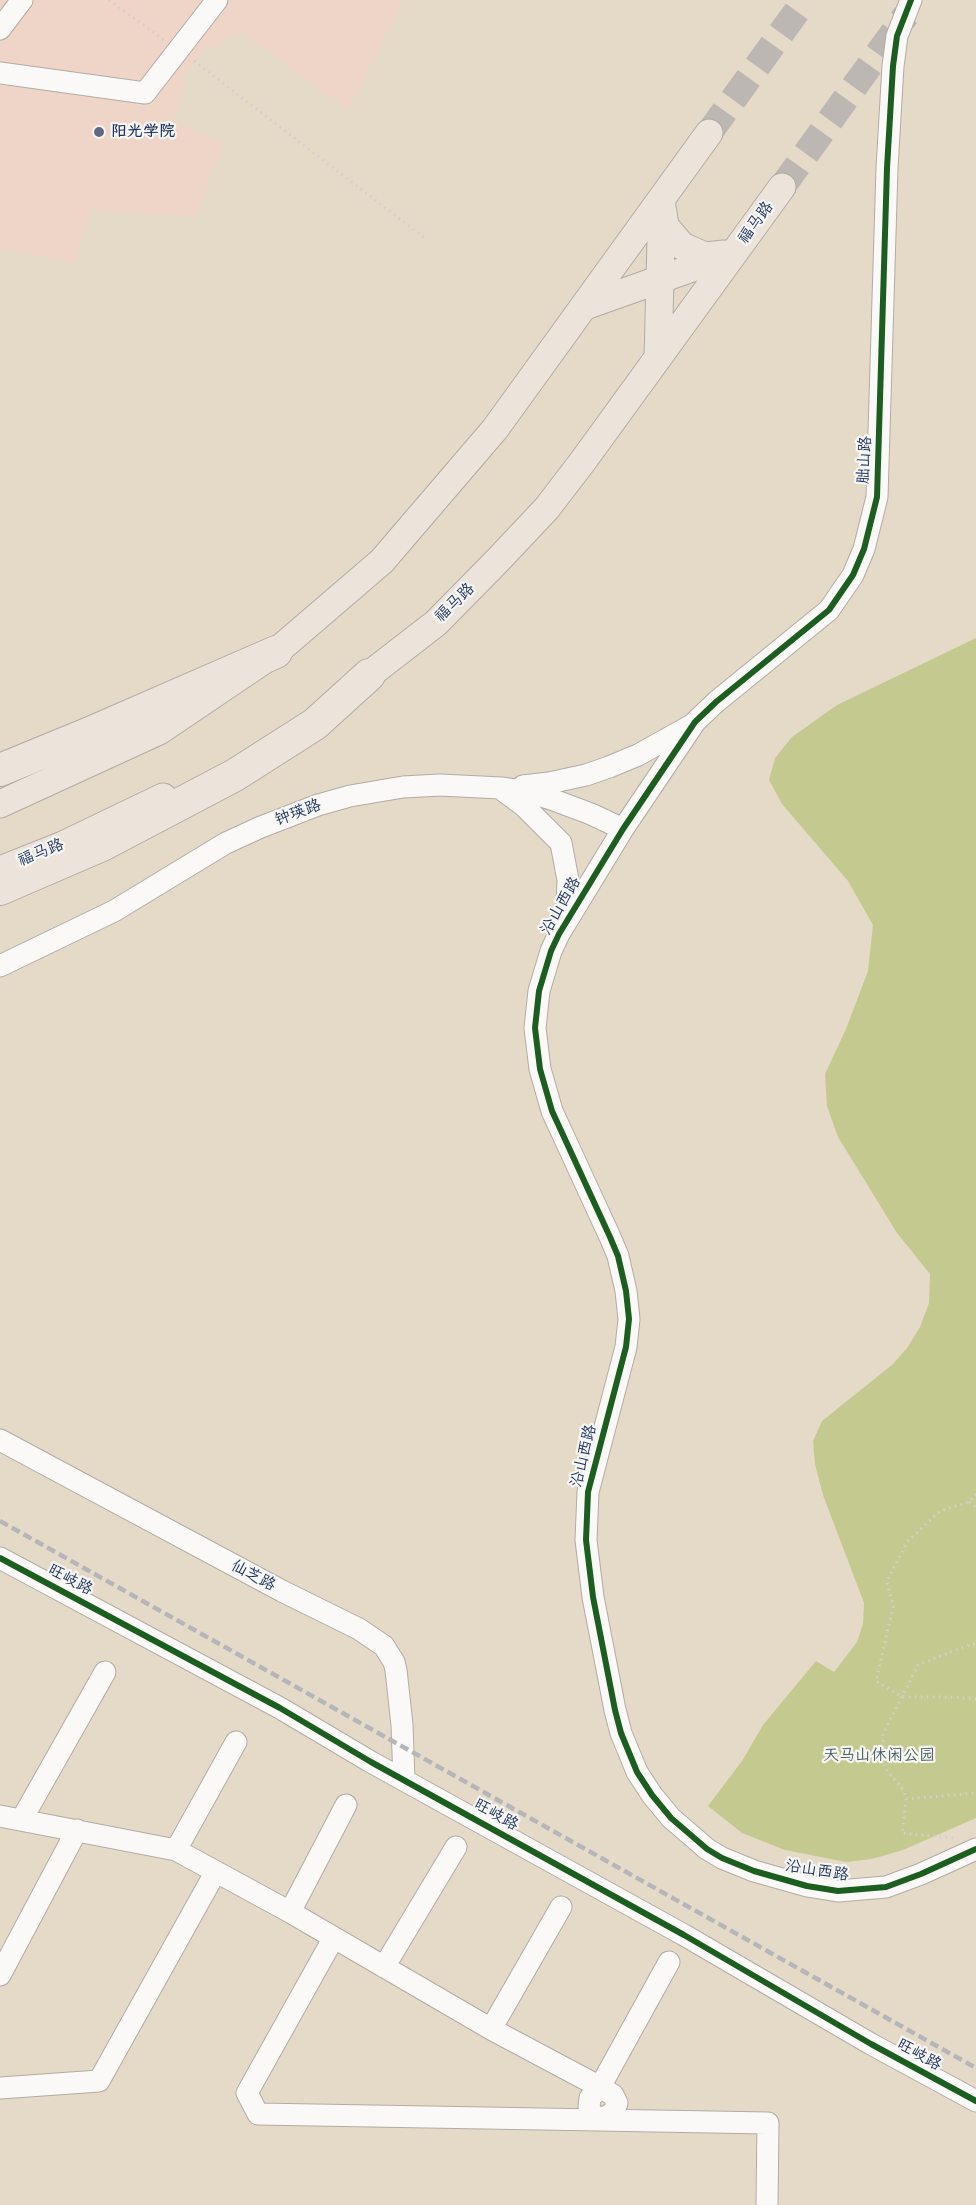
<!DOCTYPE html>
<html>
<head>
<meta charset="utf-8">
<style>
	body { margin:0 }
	canvas { display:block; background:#e5d9c8 }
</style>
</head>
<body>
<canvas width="976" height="2205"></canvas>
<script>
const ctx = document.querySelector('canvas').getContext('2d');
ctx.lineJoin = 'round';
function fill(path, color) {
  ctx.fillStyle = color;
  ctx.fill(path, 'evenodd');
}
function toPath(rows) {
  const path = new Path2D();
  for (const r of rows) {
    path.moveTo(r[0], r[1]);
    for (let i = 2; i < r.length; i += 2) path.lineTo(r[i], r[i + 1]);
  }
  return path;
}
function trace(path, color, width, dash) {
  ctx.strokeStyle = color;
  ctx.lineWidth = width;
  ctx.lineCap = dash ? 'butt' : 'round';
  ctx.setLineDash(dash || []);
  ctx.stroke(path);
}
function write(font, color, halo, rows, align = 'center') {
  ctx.font = font + ' "Balsamiq Sans","LXGW WenKai TC",sans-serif';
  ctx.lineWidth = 4.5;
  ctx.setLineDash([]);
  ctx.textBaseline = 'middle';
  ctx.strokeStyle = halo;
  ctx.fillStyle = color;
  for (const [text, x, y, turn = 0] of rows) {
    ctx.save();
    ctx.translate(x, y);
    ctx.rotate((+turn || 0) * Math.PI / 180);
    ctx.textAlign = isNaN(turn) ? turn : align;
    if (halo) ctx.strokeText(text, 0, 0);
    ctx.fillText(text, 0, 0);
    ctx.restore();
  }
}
fill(toPath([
	[0,0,403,0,348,110,243,32,204,50,184,75,175,121,222,143,196,217,89,209,76,262,0,249]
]), '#efd5c7');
fill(toPath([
	[976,638,976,1818,903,1850,872,1859,846,1862,785,1850,742,1833,708,1806,742,1761,763,1725,816,1661,834,1672,857,1642,863,1624,864,1603,823,1495,815,1464,813,1441,822,1421,893,1364,907,1348,920,1327,929,1303,930,1274,897,1233,838,1137,827,1106,825,1074,846,1029,868,971,873,925,848,881,782,804,769,780,775,758,792,737,837,705]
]), '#c4ca8f');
trace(toPath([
	[709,133,805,0],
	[782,187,906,15]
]), '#bdb7b3', 27, [27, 14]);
const minor = toPath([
	[911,0,897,36,893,66,887,168,877,497,864,549,853,575,829,610,716,702,695,722,623,829,559,934,551,951,539,991,535,1028,540,1069,552,1111,610,1237,618,1256,626,1291,629,1319,626,1347,588,1492,586,1540,593,1597,615,1710,621,1733,637,1772,652,1795,671,1818,707,1849,722,1858,754,1871,807,1886,838,1891,886,1887,921,1874,976,1849],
	[0,29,22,0],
	[0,73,145,93,217,0],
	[523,786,549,783,586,775,609,767,638,755,690,726],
	[501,789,524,806,561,843,568,880,567,905,563,919],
	[0,966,114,911,226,843,261,827,318,805,350,796,403,787,440,785,501,788,528,792,551,799,591,814,623,829],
	[0,1440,282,1591,359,1629,384,1646,394,1662,396,1670,402,1725,404,1780],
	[0,1558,280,1708,371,1762,684,1935,871,2044,976,2101],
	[0,1816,176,1850,290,1912,491,2029,600,2087,669,1962],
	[22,1819,105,1672],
	[176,1850,236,1742],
	[290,1912,346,1805],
	[333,1939,247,2093,258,2114,768,2123,767,2205],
	[384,1967,456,1847],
	[0,1975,77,1830],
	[491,2029,561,1907],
	[600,2087,613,2095,617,2103,614,2112,602,2119,593,2115,589,2107,590,2098,600,2087],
	[0,2088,99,2081,215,1873]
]);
const major = toPath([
	[663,212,665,226,682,246,705,256,724,254],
	[585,306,734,253],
	[658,358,662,199],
	[352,688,436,623,499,559,547,508,583,461,782,187],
	[0,804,159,731,276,652,382,561,495,429,709,133],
	[0,870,63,845,163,797]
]);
const highway = toPath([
	[0,770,90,733,276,652],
	[0,889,102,845,235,775,315,724,369,675]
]);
trace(minor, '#b1aca5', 23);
trace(major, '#b1aca5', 29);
trace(highway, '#b1aca5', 34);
trace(toPath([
	[109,0,164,40],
	[194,61,426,239],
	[976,1494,969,1502,940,1511,908,1541,887,1581,893,1607,876,1681,902,1697,949,1697,976,1699],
	[969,1502,976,1507],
	[906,1799,976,1793],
	[953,1838,902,1833,906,1799,904,1791,885,1768,883,1734,918,1665,971,1644,976,1644]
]), '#d2d0cf', 3, [1.5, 4.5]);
trace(minor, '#fbf9f7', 21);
trace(major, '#ece3da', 27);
trace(highway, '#ece3da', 32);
trace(toPath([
	[0,1521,976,2068]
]), '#b5b6b9', 4.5, [9, 4.5]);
trace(toPath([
	[911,0,897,36,893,66,887,168,877,497,864,549,853,575,829,610,716,702,695,722,623,829,559,934,551,951,539,991,535,1028,540,1069,552,1111,610,1237,618,1256,626,1291,629,1319,626,1347,588,1492,586,1540,593,1597,615,1710,621,1733,637,1772,652,1795,671,1818,707,1849,722,1858,754,1871,807,1886,838,1891,886,1887,921,1874,976,1849],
	[0,1558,280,1708,371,1762,684,1935,871,2044,976,2101]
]), '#1b5e20', 6);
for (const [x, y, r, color] of [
	[99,132,6,"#626a83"]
]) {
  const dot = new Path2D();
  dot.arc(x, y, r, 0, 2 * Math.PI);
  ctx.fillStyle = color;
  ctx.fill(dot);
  trace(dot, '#f6f6f2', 2);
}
write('bold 16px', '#1b2f5e', '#f6f6f2', [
	["阳光学院",111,132]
], 'left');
write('16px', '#1b2f5e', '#f6f6f2', [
	["福马路",756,223,-54],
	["胐山路",865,460,-87],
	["福马路",455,603,-44],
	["钟瑛路",298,813,-20],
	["福马路",41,853,-22],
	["沿山西路",561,906,-60],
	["沿山西路",584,1456,-76],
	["仙芝路",253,1576,28],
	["旺岐路",70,1580,28],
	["旺岐路",496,1815,29],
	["沿山西路",817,1871,9],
	["旺岐路",919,2055,29]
]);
write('16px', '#465a5f', '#f6f6f2', [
	["天马山休闲公园",879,1756]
]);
</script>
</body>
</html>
